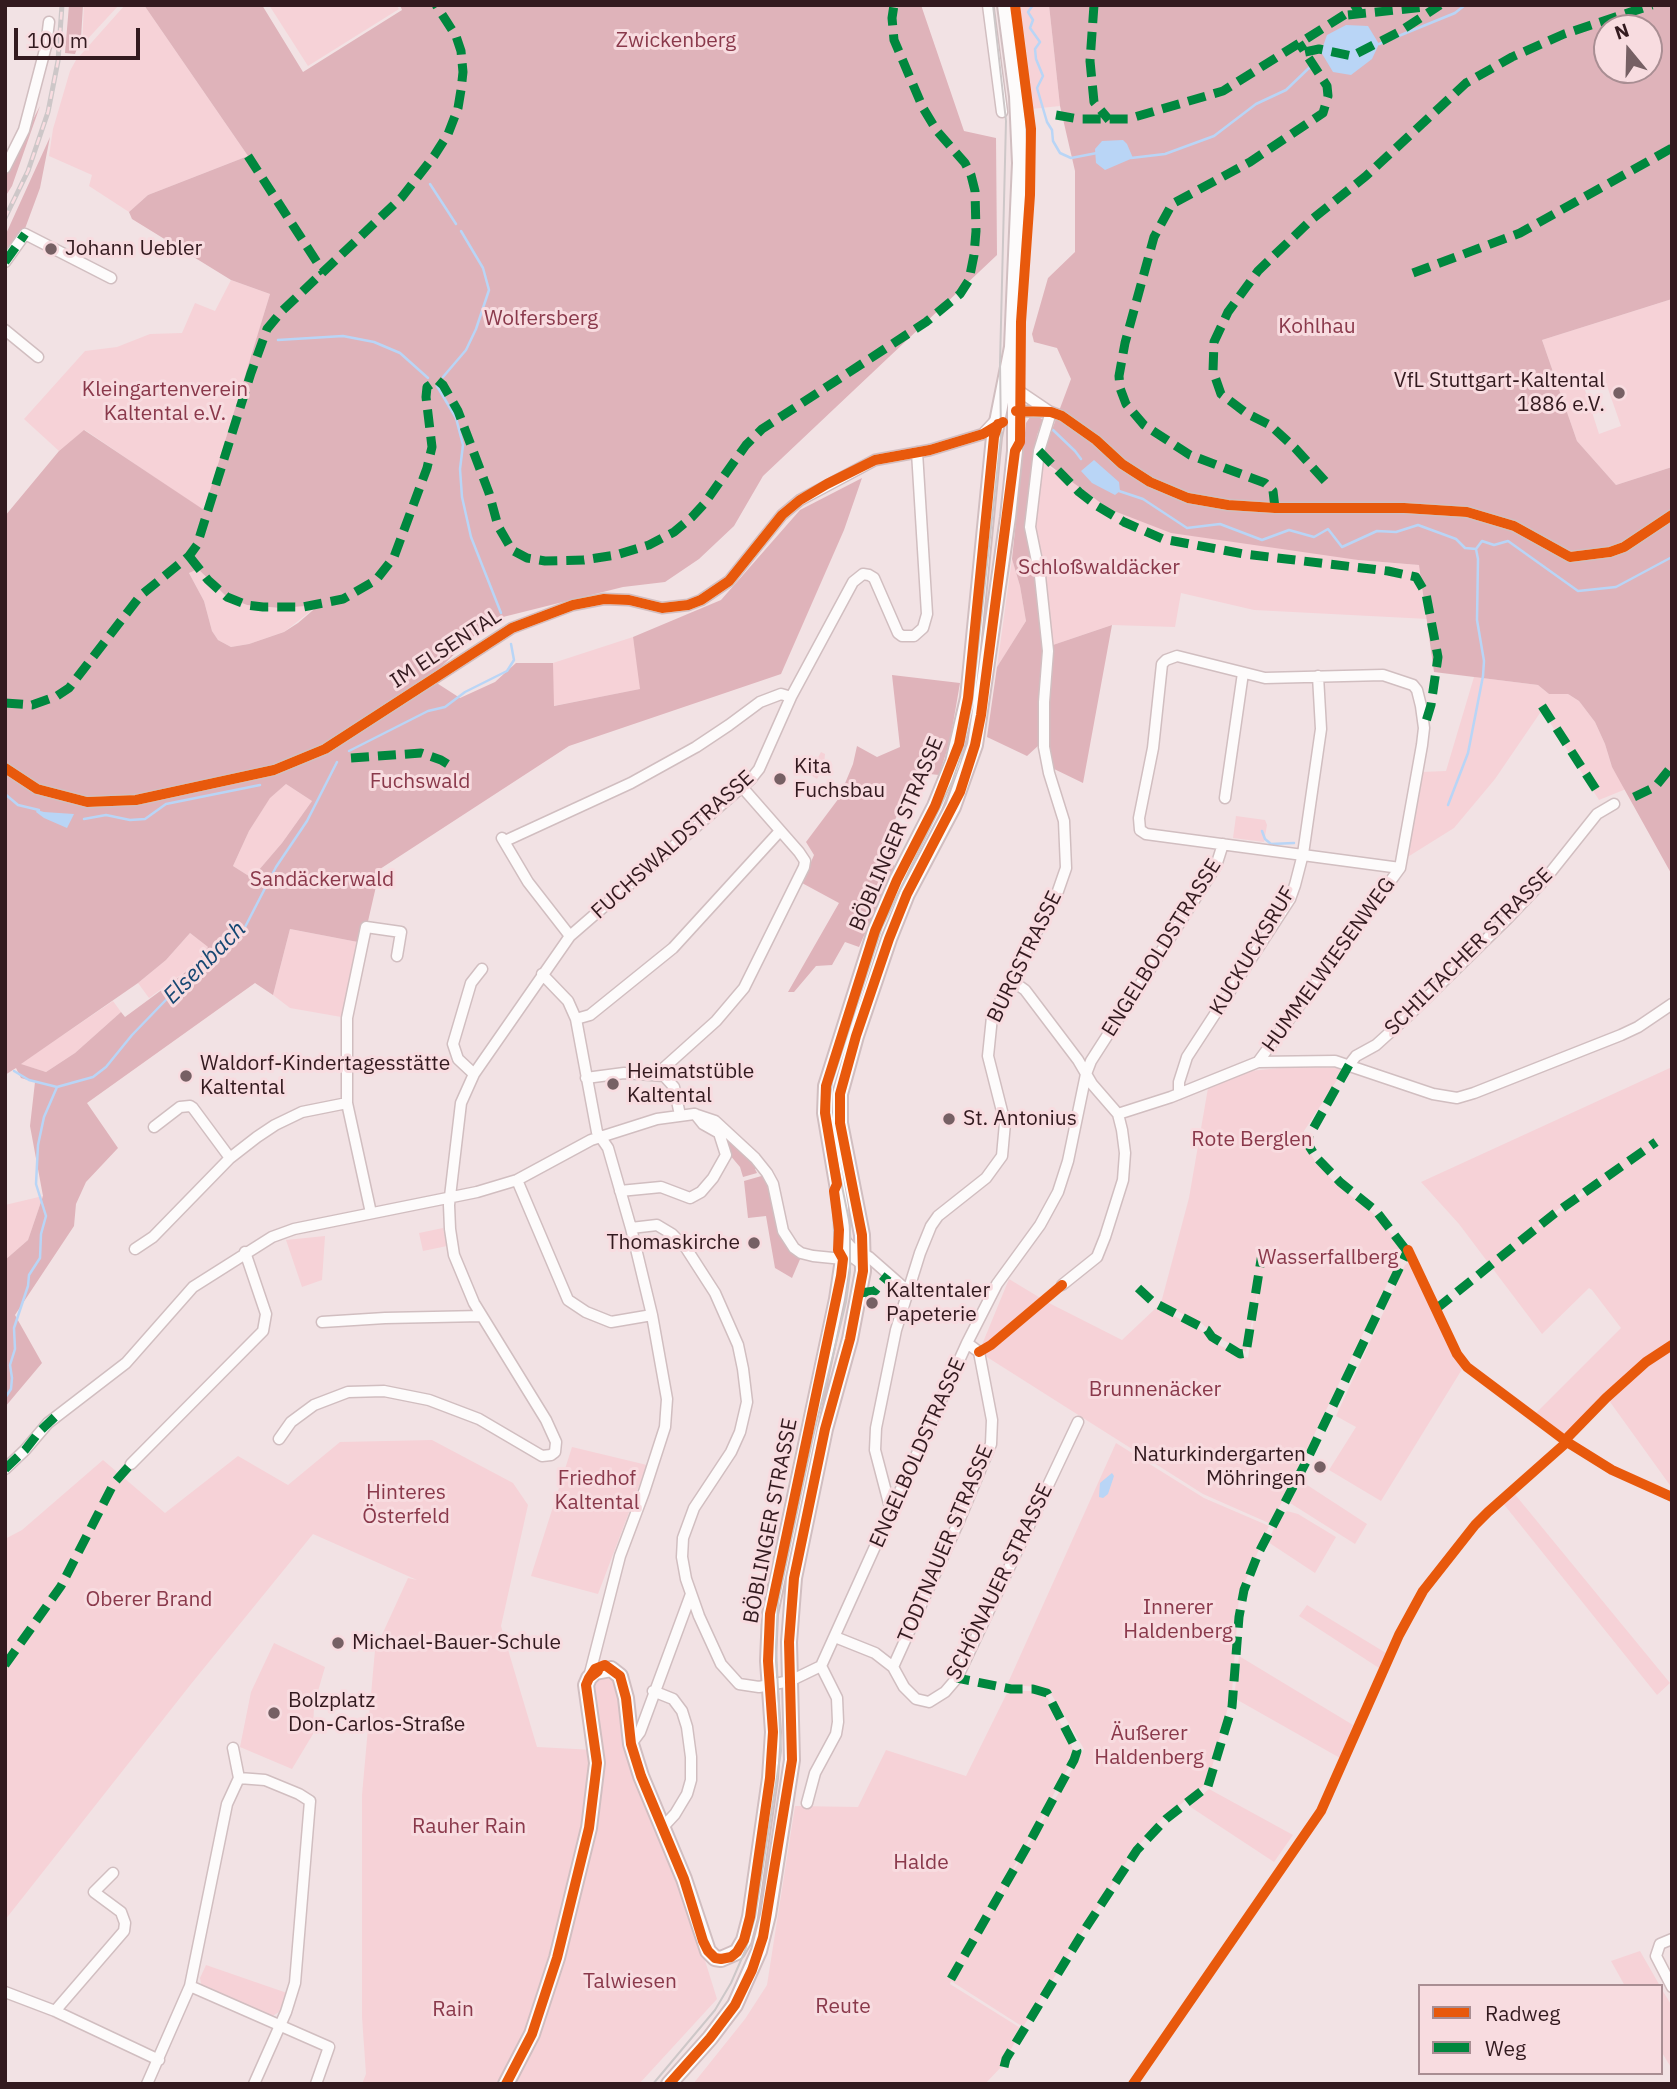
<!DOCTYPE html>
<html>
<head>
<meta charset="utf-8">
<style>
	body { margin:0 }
	#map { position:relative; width:1677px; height:2089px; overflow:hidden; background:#f2e2e4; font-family:"IBM Plex Sans",sans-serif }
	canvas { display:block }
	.frame { position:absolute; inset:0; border:7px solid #331a1f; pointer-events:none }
	.legend { position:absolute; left:1418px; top:1984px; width:245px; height:91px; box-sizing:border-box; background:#f8dce0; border:2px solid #a98e93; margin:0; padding:9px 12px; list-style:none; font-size:21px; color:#331a1f }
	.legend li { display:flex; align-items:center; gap:14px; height:35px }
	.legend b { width:35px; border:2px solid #a98e93 }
	.north { position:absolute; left:1593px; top:14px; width:70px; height:70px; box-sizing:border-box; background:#f8dce0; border:2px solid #a98e93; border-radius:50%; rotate:341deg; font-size:19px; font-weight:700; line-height:28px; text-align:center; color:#331a1f }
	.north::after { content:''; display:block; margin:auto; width:24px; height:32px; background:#766064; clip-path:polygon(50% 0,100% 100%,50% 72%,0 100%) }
	.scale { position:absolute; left:14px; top:28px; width:126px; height:32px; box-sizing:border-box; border:4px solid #331a1f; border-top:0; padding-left:9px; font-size:21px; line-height:24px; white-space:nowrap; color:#331a1f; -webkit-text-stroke:5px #f8dce0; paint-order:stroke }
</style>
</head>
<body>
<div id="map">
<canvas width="1677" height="2089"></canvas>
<div class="frame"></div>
<ul class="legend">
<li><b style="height:9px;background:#e8590c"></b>Radweg</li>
<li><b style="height:9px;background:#00873e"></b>Weg</li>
</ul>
<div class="north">N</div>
<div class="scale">100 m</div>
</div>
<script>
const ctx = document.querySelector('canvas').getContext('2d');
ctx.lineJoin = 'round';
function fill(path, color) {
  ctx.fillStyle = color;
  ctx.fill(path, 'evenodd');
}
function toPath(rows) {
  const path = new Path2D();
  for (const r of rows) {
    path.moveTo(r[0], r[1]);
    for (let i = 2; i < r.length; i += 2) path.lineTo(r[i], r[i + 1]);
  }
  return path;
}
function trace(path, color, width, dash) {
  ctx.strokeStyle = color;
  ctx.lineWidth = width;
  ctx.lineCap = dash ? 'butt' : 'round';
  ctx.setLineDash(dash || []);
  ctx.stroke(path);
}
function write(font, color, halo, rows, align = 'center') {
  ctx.font = font + ' "IBM Plex Sans",sans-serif';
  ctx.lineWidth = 6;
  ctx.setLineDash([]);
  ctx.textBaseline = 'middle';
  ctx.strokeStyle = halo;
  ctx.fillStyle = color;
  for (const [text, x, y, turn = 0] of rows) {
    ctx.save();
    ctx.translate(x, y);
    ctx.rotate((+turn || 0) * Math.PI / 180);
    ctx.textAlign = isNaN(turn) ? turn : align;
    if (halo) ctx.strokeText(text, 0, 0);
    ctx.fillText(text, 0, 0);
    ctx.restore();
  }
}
fill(toPath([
	[84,5,119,5,82,45],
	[125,5,144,5,248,156,148,195,129,212,89,186,92,175,49,156,53,129,70,71,76,60],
	[269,5,396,5,399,9,308,66],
	[1020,5,1049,5,1060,106,1031,109,1027,55],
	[231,280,270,294,204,511,85,430,59,451,24,419,85,351,117,347,150,334,182,333,195,303,215,311],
	[1672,299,1672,467,1616,485,1577,441,1542,340],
	[1606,383,1621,426,1599,434,1585,390],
	[1041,459,1054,470,1358,560,1420,565,1428,619,1254,610,1181,593,1175,627,1112,625,1050,646,1034,528],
	[1012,559,1020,586,1026,621,997,667],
	[198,569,227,597,247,605,280,608,320,604,284,632,249,644,231,647,218,640,212,631,204,601,189,573],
	[633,637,641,689,553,706,553,663],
	[1474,677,1538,685,1549,694,1568,694,1579,701,1595,722,1605,744,1612,767,1626,789,1599,800,1542,710,1495,779,1454,828,1406,858,1421,772,1446,771],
	[821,752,825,754,824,765,817,779,809,774],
	[286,784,312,801,282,843,252,878,233,866,249,831,270,797],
	[1236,816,1265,820,1267,825,1264,842,1233,838],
	[290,929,363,943,347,1018,290,1008,273,995],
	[190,933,208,947,200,958,182,974,149,998,138,983,166,960],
	[113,1001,121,1012,75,1053,46,1072,20,1064],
	[1289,1067,1341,1068,1341,1074,1304,1131,1306,1145,1316,1163,1336,1184,1373,1213,1404,1249,1271,1524,1203,1494,979,1352,1009,1279,1047,1302,1122,1340,1157,1307,1199,1329,1221,1346,1248,1358,1260,1278,1246,1352,1219,1338,1201,1323,1161,1303,1189,1198,1208,1088,1250,1071],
	[1672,1067,1672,1342,1666,1346,1672,1354,1672,1488,1605,1395,1564,1435,1535,1414,1621,1328,1592,1290,1589,1288,1542,1334,1459,1224,1421,1182],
	[1583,1190,1586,1193,1540,1227,1538,1225],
	[43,1196,28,1240,5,1260,5,1205],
	[443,1228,447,1246,423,1251,419,1233],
	[325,1236,322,1280,302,1287,286,1240],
	[1409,1262,1451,1351,1464,1366,1381,1501,1329,1470,1356,1427,1336,1416,1405,1265],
	[432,1440,513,1483,528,1505,501,1626,537,1747,595,1750,593,1685,598,1680,606,1678,612,1680,616,1687,627,1744,680,1880,717,1999,639,2084,362,2084,366,2074,362,2017,362,1795,375,1650,408,1578,417,1580,313,1534,191,1684,5,1920,5,1539,22,1530,103,1460,165,1513,238,1456,288,1485,340,1442],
	[1116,1443,1204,1498,1269,1526,1239,1596,1232,1692,1208,1782,1160,1821,1132,1853,1023,2027,951,1981,950,1984,1022,2029,1002,2066,985,2084,693,2084,745,2019,767,1985,795,1806,858,1807,886,1750,966,1776,1008,1691,1033,1691,1046,1695,1072,1746,1073,1759,974,1940,1084,1749,1050,1692,1041,1687,1007,1685],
	[572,1447,647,1465,598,1594,531,1576],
	[1301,1481,1367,1524,1355,1544,1290,1503],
	[1513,1492,1670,1683,1657,1695,1502,1502],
	[1287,1511,1298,1514,1336,1537,1315,1573,1268,1542,1277,1521],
	[1307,1605,1386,1653,1379,1668,1299,1616],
	[274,1643,325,1667,314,1705,313,1734,292,1769,240,1747,251,1692],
	[1239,1656,1353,1725,1340,1758,1234,1698],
	[1209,1789,1293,1835,1274,1862,1189,1806],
	[1640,1951,1660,1986,1625,1986,1611,1961],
	[206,1965,287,1993,279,2012,271,2017,201,1984,200,1978],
	[1661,1988,1672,2006,1672,2069,1661,2051]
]), '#f6d2d7');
fill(toPath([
	[69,5,83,5,81,38,75,54,65,53],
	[144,5,262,5,303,72,402,10,400,5,921,5,964,131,996,138,997,255,763,476,734,526,699,559,665,582,623,587,491,620,429,678,460,698,495,682,516,663,553,663,554,706,640,689,633,637,721,600,800,510,862,478,844,530,781,674,569,746,380,869,363,943,290,929,273,995,255,983,87,1103,118,1148,86,1182,76,1204,74,1226,15,1315,42,1363,5,1407,5,1260,28,1240,43,1196,30,1126,35,1082,21,1078,16,1068,5,1075,5,516,59,451,84,430,204,510,270,294,231,280,132,219,129,212,148,195,248,156],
	[198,569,227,597,247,605,280,608,319,605,298,623,284,632,249,644,231,647,218,640,212,631,204,601,189,573],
	[286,784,312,801,282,843,252,878,233,866,249,831,270,798],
	[190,933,208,947,200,958,182,975,125,1017,121,1012,75,1053,46,1072,21,1064,138,983,166,960],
	[1049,5,1672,5,1672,299,1542,340,1577,441,1616,485,1672,467,1672,875,1612,767,1605,744,1595,722,1579,701,1568,694,1549,694,1538,685,1434,672,1419,565,1358,560,1171,533,1109,509,1041,459,1071,379,1057,348,1034,342,1032,334,1048,278,1075,252,1075,171,1060,106],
	[1607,28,1649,28,1649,70,1607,70],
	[40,106,12,186,5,197,5,175],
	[50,137,40,188,23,234,5,259,5,236],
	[1030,417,1039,417,1043,420,1037,435,1025,522,1050,646,1112,625,1083,783,1050,767,1039,745,1027,756,987,737,997,667,1026,621,1020,586,1012,559,1026,423],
	[892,675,960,683,950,741,939,775,920,773,882,844,892,851,888,861,895,866,859,947,845,942,832,965,816,966,794,992,788,992,839,903,802,883,814,855,806,842,839,798,853,764,857,746,877,757,900,747],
	[725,1134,758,1168,755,1169,757,1173,743,1177,740,1167,729,1154,723,1135],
	[765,1175,778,1233,785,1244,801,1257,792,1278,775,1268,766,1216,748,1218,744,1181]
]), '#dfb3ba');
fill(toPath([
	[1346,25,1368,26,1379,44,1372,59,1351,75,1333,72,1321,52,1327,35],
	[1123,140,1127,144,1133,158,1105,170,1096,163,1095,149,1102,141],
	[1094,460,1119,482,1120,491,1115,495,1092,483,1081,471],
	[37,810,44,812,74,814,67,828,44,818,36,812],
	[1112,1473,1114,1476,1108,1494,1103,1498,1099,1497,1100,1483]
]), '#b9d5f6');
trace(toPath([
	[1033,5,1028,12,1033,20,1030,28,1040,42,1035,49,1036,59,1043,76,1037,88,1047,122,1052,130,1053,141,1060,153,1071,158,1097,153],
	[1379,44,1455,13,1465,5],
	[1131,158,1165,154,1214,136,1256,104,1286,90,1310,67],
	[430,184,456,224],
	[278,340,343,336,374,342,400,353,428,378],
	[443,377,466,350,476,329,489,290,483,268,461,231],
	[437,386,456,418,463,445,460,469,462,497,471,537,501,613],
	[1053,430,1075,451,1081,459],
	[1119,491,1143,499,1187,528,1220,524,1262,540,1289,530,1314,537,1328,529,1342,547,1377,531,1396,532,1418,525,1456,539,1465,548,1476,549,1482,541,1494,545,1508,541,1578,591,1616,587,1672,557],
	[349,751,428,711,445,707,465,692,507,671,514,660,511,644],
	[5,794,18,805,39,810],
	[1448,805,1468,753,1483,676,1484,661,1477,620,1478,559,1476,549],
	[84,819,106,815,130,820,145,819,166,804,260,785],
	[1262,831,1265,839,1271,844,1294,843],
	[14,1071,29,1080,57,1087,93,1077,106,1067,132,1035,191,974,225,951,244,929,276,867,307,821,337,762],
	[5,1398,11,1389,12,1378,10,1365,15,1349,14,1328,28,1286,29,1275,40,1258,41,1234,46,1216,36,1184,38,1145,44,1117,57,1087],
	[5,1413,5,1419]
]), '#b9d5f6', 2.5);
const street = toPath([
	[988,5,1002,112],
	[5,168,24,130,46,46,49,22],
	[5,262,25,234,111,278],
	[5,330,38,357],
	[1016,389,1050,412],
	[1013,405,1016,411,1051,412,1062,416,1096,440,1122,464,1150,482,1188,498,1228,505,1275,508,1404,508,1467,512,1514,526,1570,557,1610,552,1624,547,1672,515],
	[5,768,37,789,87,802,136,800,274,770,325,749,512,628,573,605,604,599,629,600,662,608,688,605,701,600,729,581,782,515,800,500,875,460,930,450,983,434,996,420],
	[1225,798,1243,673],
	[502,838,528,882,570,936],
	[505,841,631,783,696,747,729,725,760,702,781,694,791,697],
	[542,974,568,1001,576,1019,597,1132,608,1148,631,1228,652,1315,667,1399,665,1427,644,1492,620,1556,589,1677],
	[1011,980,1025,990,1078,1060,1092,1084,1118,1114,1122,1130,1125,1153,1123,1180,1105,1237,1097,1257,1062,1285],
	[576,1019,590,1015,673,948,779,832],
	[1258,1062,1400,868,1422,745,1424,728,1421,706,1417,690,1413,685,1383,675,1265,678,1177,656,1166,660,1162,664,1153,748,1139,818,1140,830,1146,834,1400,868],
	[1349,1065,1356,1056,1376,1045,1408,1016,1509,917,1546,878,1597,814,1614,804],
	[474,1074,458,1059,453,1044,471,983,482,969],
	[657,1074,716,1021,744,988,804,867,805,861,799,852,742,787],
	[586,1078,624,1073,664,1076,674,1087,680,1115],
	[1179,1094,1179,1082,1187,1057,1290,899,1295,885,1303,854,1321,729,1318,676],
	[1118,1114,1171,1097,1258,1062,1335,1061,1433,1094,1457,1098,1474,1093,1621,1035,1638,1027,1672,1004],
	[154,1127,180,1107,190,1106,193,1108,230,1158],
	[517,1180,568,1300,586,1312,611,1322,652,1315],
	[620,1191,661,1187,690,1198,701,1192,713,1178,726,1155,719,1133,703,1124,695,1114],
	[371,1213,347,1103,347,1018,366,927,401,932,397,956],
	[631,1228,657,1225,672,1234,686,1248,715,1293,738,1345,743,1369,747,1402,740,1432,731,1452,694,1508,683,1538,682,1557,686,1579,699,1616,721,1664,739,1684,759,1687,790,1681,821,1666,967,1343,997,1284,1040,1225,1058,1192,1068,1161,1086,1074,1091,1061,1216,866,1223,844],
	[843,1238,851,1247,869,1257,902,1286,909,1289],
	[135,1249,153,1237,230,1158,257,1137,275,1125,302,1112,347,1103],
	[322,1322,385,1318,482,1316],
	[279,1439,291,1422,314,1405,348,1392,384,1391,429,1400,479,1419,542,1456,551,1455,555,1452,556,1442,546,1420,474,1303,454,1255,450,1229,449,1205,461,1103,474,1074,570,936,751,779,759,769,791,697,853,582,863,574,869,575,874,578,898,633,902,636,914,636,923,628,927,614,917,452],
	[131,1464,263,1331,266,1314,245,1252],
	[5,1469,25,1450,48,1423,126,1363,193,1287,272,1237,294,1229,477,1192,517,1180,591,1140,657,1119,694,1114,715,1121,755,1158,767,1173,773,1184,783,1231,794,1248,801,1253,813,1256,843,1259,851,1256,863,1265],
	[891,1511,875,1450,876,1428,896,1330,920,1253,931,1226,938,1216,986,1178,1002,1156,1005,1123,988,1056,992,1017,1058,891,1066,868,1064,821,1049,773,1044,747,1044,702,1048,651,1040,576,1030,527,1039,451,1051,412],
	[835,1637,875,1653,893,1667,904,1687,916,1699,929,1702,945,1692,957,1678,1078,1422],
	[893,1667,959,1521,991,1444,992,1420,979,1352,967,1343],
	[653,1691,673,1699,682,1711,687,1727,691,1757,691,1780,687,1794,675,1814,663,1827],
	[631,1744,640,1732,691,1594],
	[239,1778,265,1780,299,1794,310,1801,295,1983,286,2012,254,2084],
	[807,1803,815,1773,836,1734,838,1722,837,1698,821,1666],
	[1672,1939,1660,1944,1656,1956,1672,1987],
	[190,1986,329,2047,316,2084],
	[5,1992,55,2011,159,2060],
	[55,2011,124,1931,125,1923,121,1912,94,1892,113,1873],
	[147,2084,190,1986,227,1804,239,1778,233,1748]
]);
const secondary = toPath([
	[506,2084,532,2034,557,1958,589,1828,597,1763,586,1685,589,1678,595,1672,611,1669,620,1676,626,1698,631,1744,641,1776,684,1879,708,1951,715,1958,721,1959,737,1952,744,1940,750,1917,770,1778,773,1732,768,1661,770,1614,837,1299,843,1259,841,1207,825,1113,826,1086,875,931,897,880,935,806,953,762,968,698,994,437,1012,347,1020,163,1017,96,1005,5],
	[669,2084,710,2038,735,2005,759,1951,768,1915,792,1760,789,1642,794,1578,825,1429,850,1339,863,1271,862,1235,840,1123,840,1094,856,1036,889,939,907,894,953,807,975,745,1008,517,1015,451,1015,362]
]);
trace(street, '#d1bec0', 13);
trace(secondary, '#d1bec0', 18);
trace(street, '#fdfbfb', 10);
trace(secondary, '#fdfbfb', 14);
trace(toPath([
	[653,2084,715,2010,731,1983,745,1951,755,1917,781,1751,776,1648,778,1602,813,1437,846,1302,850,1272,850,1225,830,1128,829,1103,832,1082,882,927,952,782,961,756,972,703,1001,436,1000,363,1006,121,993,5]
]), '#cdc7c8', 2);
const rail = toPath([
	[5,218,28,171,48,112,58,61,62,5]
]);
trace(rail, '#cdc7c8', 5);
trace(rail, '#f8dce0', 2.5, [8]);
trace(toPath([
	[1094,5,1090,61,1094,102,1109,120],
	[1348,15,1435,6],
	[1305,52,1319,49,1352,56,1399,32,1440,5],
	[1056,115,1079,119,1128,119,1223,91,1360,5],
	[248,156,324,273],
	[5,262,25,234],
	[1413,273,1520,233,1672,148],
	[1039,451,1079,492,1097,506,1124,522,1163,539,1244,554,1388,571,1416,577,1426,594,1438,657,1431,705,1424,728],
	[1325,481,1295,448,1270,425,1246,413,1221,394,1213,371,1214,342,1228,312,1258,271,1311,220,1366,176,1466,83,1512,57,1564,34,1652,5],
	[1275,508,1273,491,1265,483,1190,455,1144,425,1126,404,1120,388,1119,376,1125,343,1154,237,1172,204,1250,162,1323,113,1328,96,1327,86,1299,43],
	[189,556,208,580,227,597,247,605,263,607,303,607,343,599,376,580,394,557,427,468,432,447,426,397,427,387,437,380,443,385,458,411,489,493,498,526,512,550,527,558,545,561,584,560,616,555,649,545,674,532,692,517,704,504,746,445,762,429,926,322,960,294,969,280,974,255,976,231,975,191,971,175,965,163,937,131,923,108,894,40,892,18,894,5],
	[5,703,32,705,57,696,69,688,140,596,189,556,197,545,251,373,267,329,282,311,402,197,434,156,448,134,458,108,461,90,463,72,461,51,456,36,436,5],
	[1542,706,1597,791],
	[351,758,421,753,441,760,454,768],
	[1634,797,1655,787,1672,766],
	[1349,1065,1309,1136,1309,1146,1316,1157,1340,1182,1376,1211,1410,1255],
	[1138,1288,1153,1302,1207,1330,1212,1337,1240,1354,1246,1353,1264,1241],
	[860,1293,875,1291,888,1275],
	[1436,1309,1554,1214,1656,1142],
	[5,1469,25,1450,40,1431,58,1414],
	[5,1665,61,1586,114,1483,131,1464],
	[951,1979,1033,1836,1074,1760,1077,1751,1047,1693,1033,1689,1011,1689,957,1678],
	[1004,2067,1006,2059,1085,1929,1137,1850,1166,1819,1208,1786,1232,1707,1239,1617,1244,1590,1258,1554,1306,1462,1408,1250]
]), '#00873e', 9, [18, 9]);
trace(toPath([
	[1016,411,1051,412,1062,416,1096,440,1122,464,1150,482,1188,498,1228,505,1275,508,1404,508,1467,512,1514,526,1570,557,1610,552,1624,547,1672,515],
	[5,768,37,789,87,802,136,800,274,770,325,749,512,628,573,605,604,599,629,600,662,608,688,605,701,600,729,581,782,515,800,500,827,484,875,460,930,450,983,434,1003,422],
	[1408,1250,1457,1354,1467,1367,1567,1442,1612,1470,1672,1497],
	[979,1352,991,1345,1062,1285],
	[589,1678,595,1669,605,1665,620,1676,626,1698,631,1744,641,1776,684,1879,703,1941,708,1951,715,1958,721,1959,731,1957,737,1952,744,1940,750,1917,770,1778,773,1732,768,1661,770,1614,841,1276,843,1259,838,1250,839,1230,834,1191,837,1184,825,1113,826,1086,875,931,897,880,935,806,959,744,968,698,994,437,998,424],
	[506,2084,532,2034,557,1958,589,1828,597,1763,586,1685,589,1678,598,1671],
	[669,2084,710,2038,735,2005,752,1970,763,1937,792,1760,789,1642,794,1578,825,1429,850,1339,863,1271,862,1235,840,1123,840,1094,856,1036,889,939,907,894,960,792,975,745,981,715,1015,451,1020,442,1021,322,1030,195,1031,129,1015,5],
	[1133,2084,1321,1811,1399,1635,1423,1591,1475,1525,1488,1512,1567,1442,1568,1437,1606,1398,1646,1362,1672,1345]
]), '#e8590c', 10);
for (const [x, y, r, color] of [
	[51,249,7,"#766064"],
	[1619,393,7,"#766064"],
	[780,779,7,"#766064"],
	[186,1076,7,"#766064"],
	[613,1084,7,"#766064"],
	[949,1119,7,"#766064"],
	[754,1243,7,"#766064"],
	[872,1303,7,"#766064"],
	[1320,1467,7,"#766064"],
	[338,1643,7,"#766064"],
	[274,1713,7,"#766064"]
]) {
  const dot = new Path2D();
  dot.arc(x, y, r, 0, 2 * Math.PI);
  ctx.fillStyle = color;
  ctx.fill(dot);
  trace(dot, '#f8dce0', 2.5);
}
write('21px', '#8a394b', '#f8dce0', [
	["Zwickenberg",676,41],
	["Wolfersberg",541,319],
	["Kohlhau",1317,327],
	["Kleingartenverein",165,390],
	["Kaltental e.V.",165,414],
	["Schloßwaldäcker",1099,568],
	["Fuchswald",420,782],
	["Sandäckerwald",322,880],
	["Rote Berglen",1252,1140],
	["Wasserfallberg",1328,1258],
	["Brunnenäcker",1155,1390],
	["Friedhof",597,1479],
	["Kaltental",597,1503],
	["Hinteres",406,1493],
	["Österfeld",406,1517],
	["Oberer Brand",149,1600],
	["Innerer",1178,1608],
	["Haldenberg",1178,1632],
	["Äußerer",1149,1734],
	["Haldenberg",1149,1758],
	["Rauher Rain",469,1827],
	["Halde",921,1863],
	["Talwiesen",630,1982],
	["Reute",843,2007],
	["Rain",453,2010]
]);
write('21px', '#331a1f', '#f8dce0', [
	["Johann Uebler",65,249],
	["VfL Stuttgart-Kaltental",1605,381,"right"],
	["1886 e.V.",1605,405,"right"],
	["Kita",794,767],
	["Fuchsbau",794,791],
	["Waldorf-Kindertagesstätte",200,1064],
	["Kaltental",200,1088],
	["Heimatstüble",627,1072],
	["Kaltental",627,1096],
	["St. Antonius",963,1119],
	["Thomaskirche",740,1243,"right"],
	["Kaltentaler",886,1291],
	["Papeterie",886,1315],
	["Naturkindergarten",1306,1455,"right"],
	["Möhringen",1306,1479,"right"],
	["Michael-Bauer-Schule",352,1643],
	["Bolzplatz",288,1701],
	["Don-Carlos-Straße",288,1725]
], 'left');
write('21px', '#331a1f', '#f8dce0', [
	["IM ELSENTAL",446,649,-33],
	["BÖBLINGER STRASSE",897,834,-67],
	["FUCHSWALDSTRASSE",673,845,-42],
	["ENGELBOLDSTRASSE",1162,948,-58],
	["KUCKUCKSRUF",1253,951,-59],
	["SCHILTACHER STRASSE",1469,952,-45],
	["BURGSTRASSE",1025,957,-64],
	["HUMMELWIESENWEG",1329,965,-54],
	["ENGELBOLDSTRASSE",918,1453,-66],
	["BÖBLINGER STRASSE",771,1521,-79],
	["TODTNAUER STRASSE",946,1544,-67],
	["SCHÖNAUER STRASSE",1000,1582,-64]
]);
write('italic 23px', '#164772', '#f8dce0', [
	["Elsenbach",205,963,-45]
]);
</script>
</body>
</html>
